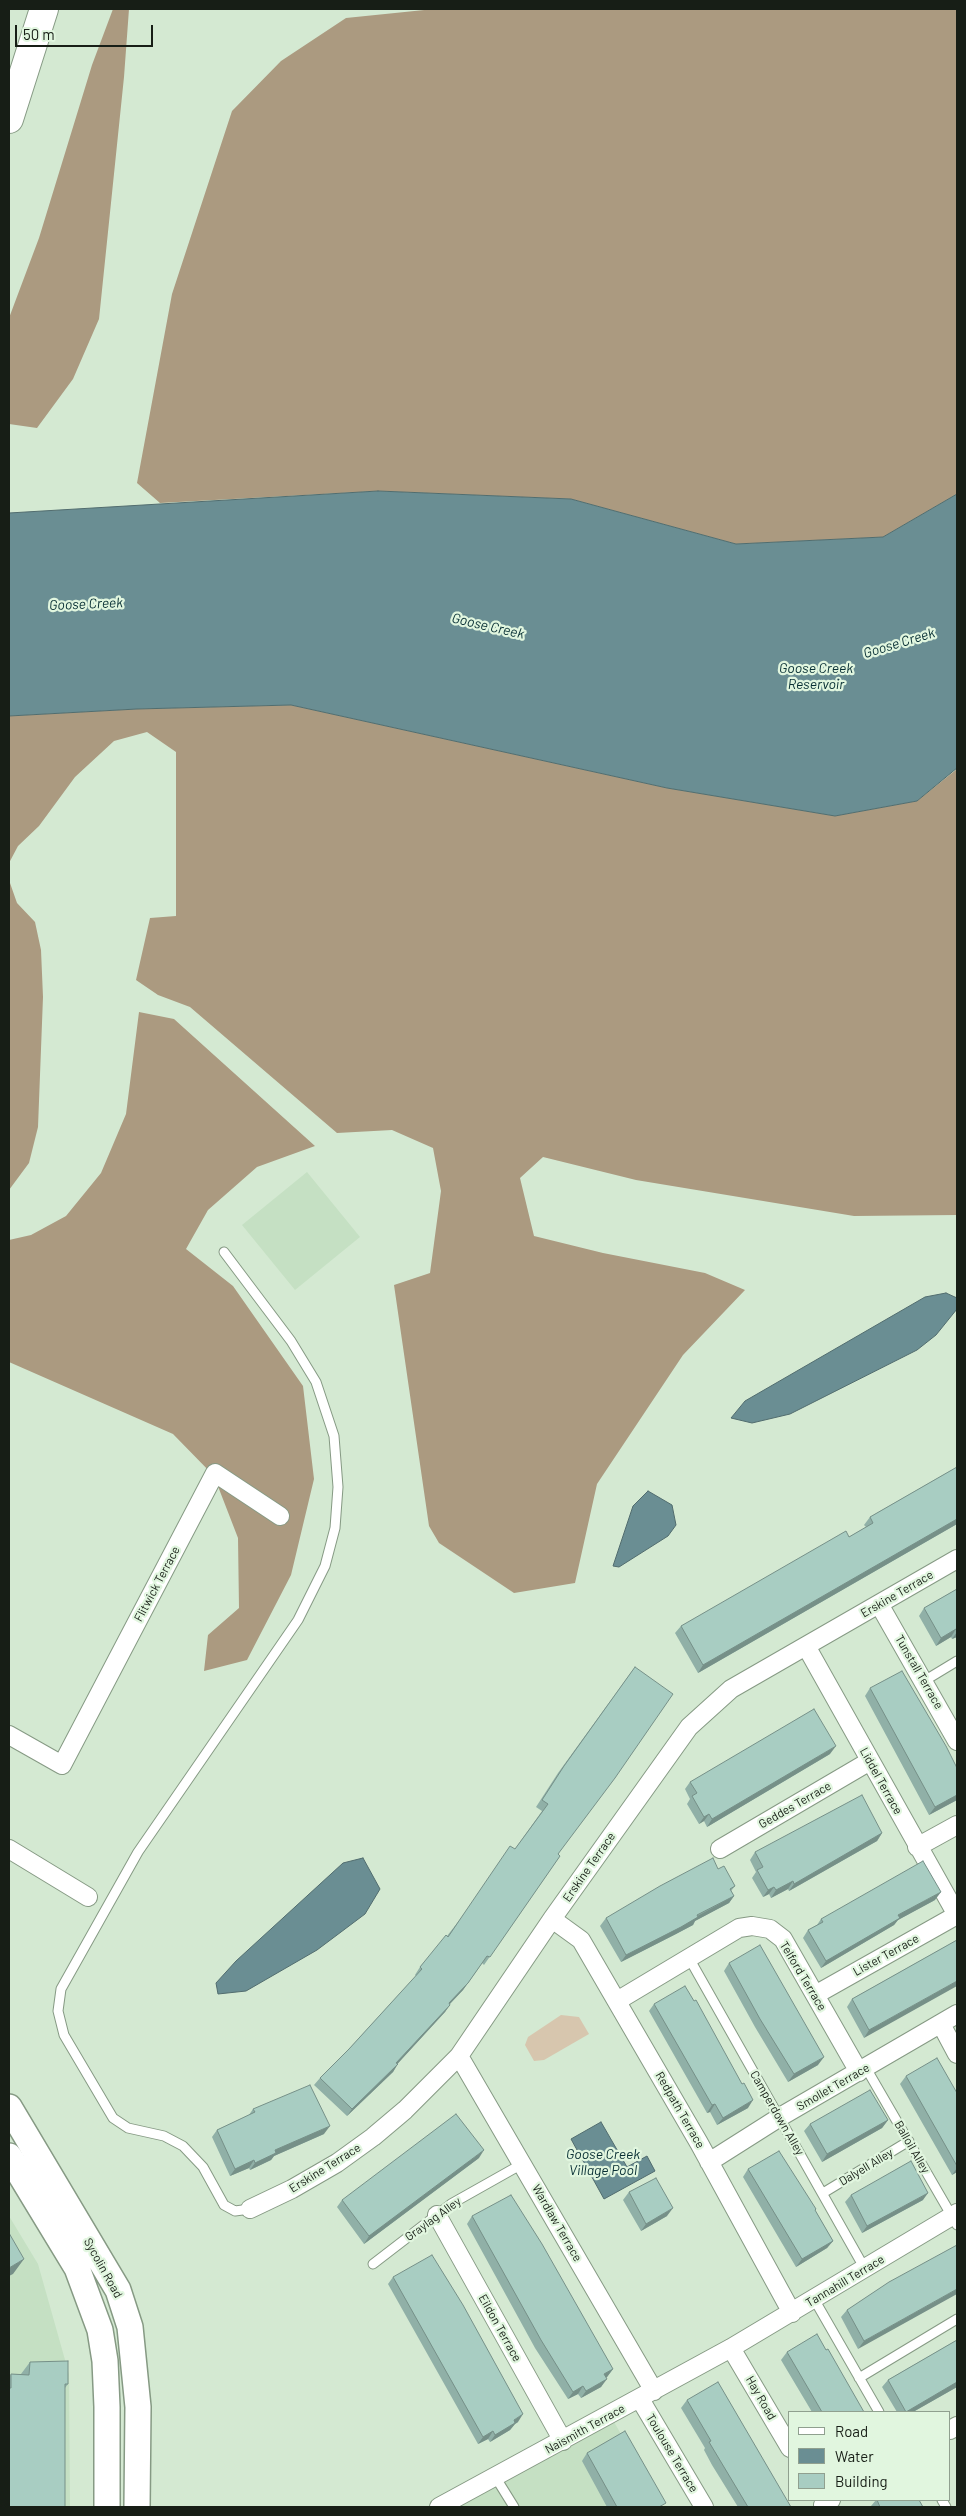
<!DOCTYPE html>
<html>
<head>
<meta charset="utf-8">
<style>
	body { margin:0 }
	#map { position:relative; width:966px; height:2516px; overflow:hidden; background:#d4e9d2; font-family:Barlow,sans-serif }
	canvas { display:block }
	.frame { position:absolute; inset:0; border:10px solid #171e16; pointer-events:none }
	.legend { position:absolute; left:788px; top:2411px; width:162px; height:90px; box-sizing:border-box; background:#e1f6df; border:1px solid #90a08f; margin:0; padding:6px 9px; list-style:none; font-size:15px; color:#171e16 }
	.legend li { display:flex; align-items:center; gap:10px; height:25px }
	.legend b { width:25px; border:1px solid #90a08f }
	.scale { position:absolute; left:15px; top:25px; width:138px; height:22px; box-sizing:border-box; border:2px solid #171e16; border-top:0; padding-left:6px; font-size:15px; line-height:18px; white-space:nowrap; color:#171e16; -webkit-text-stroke:4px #e1f6df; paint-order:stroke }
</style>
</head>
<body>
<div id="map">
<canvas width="966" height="2516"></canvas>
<div class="frame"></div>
<ul class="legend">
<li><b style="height:6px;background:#fff"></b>Road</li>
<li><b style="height:14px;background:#6a8e93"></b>Water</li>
<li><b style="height:14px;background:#a8cdc2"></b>Building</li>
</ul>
<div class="scale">50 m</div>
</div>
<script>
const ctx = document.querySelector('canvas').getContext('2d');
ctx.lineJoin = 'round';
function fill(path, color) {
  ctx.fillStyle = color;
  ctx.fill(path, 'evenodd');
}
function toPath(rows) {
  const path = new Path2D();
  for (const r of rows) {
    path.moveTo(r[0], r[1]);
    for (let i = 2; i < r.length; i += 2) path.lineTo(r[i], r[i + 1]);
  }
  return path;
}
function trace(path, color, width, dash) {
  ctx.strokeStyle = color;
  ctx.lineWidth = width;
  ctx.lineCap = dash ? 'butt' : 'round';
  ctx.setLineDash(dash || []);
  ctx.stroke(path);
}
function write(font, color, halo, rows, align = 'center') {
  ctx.font = font + ' Barlow,sans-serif';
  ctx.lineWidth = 4.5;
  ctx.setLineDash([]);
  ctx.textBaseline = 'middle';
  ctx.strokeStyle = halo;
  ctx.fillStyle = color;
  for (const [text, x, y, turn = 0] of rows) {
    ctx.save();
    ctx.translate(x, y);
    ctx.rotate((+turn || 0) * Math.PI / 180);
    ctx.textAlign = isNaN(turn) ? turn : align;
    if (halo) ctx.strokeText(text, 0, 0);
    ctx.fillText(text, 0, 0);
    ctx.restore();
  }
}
fill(toPath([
	[307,1172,360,1237,295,1290,242,1225],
	[9,2216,38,2264,69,2374,70,2507,9,2507],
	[610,2415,663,2507,438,2507]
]), '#c5e0c3');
fill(toPath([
	[561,2015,579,2017,589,2034,544,2060,534,2061,525,2045,528,2037]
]), '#d7c6ae');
fill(toPath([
	[113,9,129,9,124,77,99,319,73,379,37,428,9,424,9,318,39,238,92,65],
	[434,9,957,9,957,494,883,537,736,544,571,499,378,491,160,503,137,483,172,294,232,111,281,61,346,18],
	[291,705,667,788,835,816,917,801,957,769,957,1215,854,1216,636,1180,543,1157,520,1178,534,1236,603,1253,705,1273,745,1290,683,1355,597,1484,575,1583,514,1593,439,1543,429,1526,394,1285,430,1273,441,1191,433,1148,392,1130,337,1133,190,1007,158,995,136,980,150,918,176,916,176,752,147,732,114,741,75,777,39,826,18,846,9,863,9,716,137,709],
	[9,870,10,883,17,903,35,922,41,950,43,997,38,1127,29,1163,9,1190],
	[139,1012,174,1019,315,1146,257,1167,208,1210,186,1249,233,1286,303,1386,314,1479,291,1575,247,1660,204,1671,208,1635,239,1608,238,1538,214,1476,173,1434,9,1362,9,1240,31,1235,66,1216,101,1173,126,1114]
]), '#ab9a80');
const water = toPath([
	[378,491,571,499,736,544,883,537,957,494,957,768,917,801,835,816,667,788,291,705,137,709,9,716,9,513,378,491],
	[946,1293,957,1298,957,1309,936,1335,917,1350,790,1414,752,1423,731,1418,745,1401,925,1297,946,1293],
	[648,1491,672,1505,676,1525,668,1536,619,1567,613,1566,633,1506,648,1491],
	[363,1858,380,1889,365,1914,317,1950,246,1991,218,1994,216,1983,236,1961,343,1863,363,1858],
	[601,2122,627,2167,647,2156,655,2171,604,2199,571,2139,601,2122]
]);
fill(water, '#6a8e93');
trace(water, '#516c6e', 1);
const service = toPath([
	[224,1252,291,1341,316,1382,334,1436,338,1487,335,1528,325,1566,298,1620,138,1852,61,1989,58,2011,64,2035,113,2118,128,2128,164,2136,183,2146,203,2167,224,2205,235,2211,250,2209],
	[924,1681,957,1661],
	[689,1958,865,2269],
	[866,2068,957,2225],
	[823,2193,909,2141],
	[373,2264,451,2204,522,2164],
	[814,2299,879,2412],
	[859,2378,957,2319],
	[496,2478,514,2507],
	[942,2500,946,2507]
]);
const minor = toPath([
	[879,1604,957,1741],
	[806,1646,957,1915,815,1995],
	[9,1735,62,1765,215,1473,280,1516],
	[917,1847,957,1825],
	[9,1849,88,1897],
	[720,1849,870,1761],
	[552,1919,581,1940,699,2143,792,2313],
	[617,2001,739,1928,752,1926,770,1929,783,1939,859,2072],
	[941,2024,957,2054],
	[459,2056,654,2391],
	[709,2162,780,2117,957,2014],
	[250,2209,292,2189,337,2163,373,2137,405,2110,459,2056,552,1919,689,1727,731,1689,957,1559],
	[437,2215,563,2441],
	[731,2348,790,2448],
	[640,2399,704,2507],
	[950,2430,957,2426],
	[823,2505,831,2500],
	[439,2507,731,2348,957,2213]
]);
const secondary = toPath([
	[9,2107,118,2290,130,2327,138,2407,137,2507],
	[9,2156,77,2268,100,2330,105,2361,107,2407,107,2507]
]);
const motorway = toPath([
	[9,119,44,9]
]);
trace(service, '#869a84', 11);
trace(minor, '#869a84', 20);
trace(secondary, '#869a84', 28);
trace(motorway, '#869a84', 30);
trace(service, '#fff', 9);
trace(minor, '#fff', 18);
trace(secondary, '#fff', 25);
trace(motorway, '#fff', 28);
fill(toPath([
	[957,1467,957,1524,698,1673,675,1633,681,1626,849,1537,866,1527,864,1525,870,1517],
	[957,1589,957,1637,952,1639,951,1637,936,1646,919,1616,924,1608],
	[635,1667,558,1855,560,1856,484,1965,482,1963,463,1990,450,2004,445,2012,397,2064,393,2072,347,2116,314,2085,320,2078,349,2049,416,1976,415,1975,420,1967,447,1936,515,1849,542,1811,536,1807,558,1773],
	[870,1688,957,1768,957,1800,929,1815,865,1696],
	[830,1754,707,1827,704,1821,699,1824,687,1804,690,1799,685,1789,690,1782],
	[882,1833,877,1841,789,1891,788,1889,771,1898,769,1894,763,1897,752,1878,756,1872,750,1860,755,1852],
	[718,1869,735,1886,731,1891,734,1896,729,1903,695,1921,693,1925,676,1934,621,1962,600,1926,606,1918],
	[935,1900,898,1920,894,1925,821,1968,803,1938,808,1930,817,1925,821,1919],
	[957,1940,864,2038,847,2007,852,1999],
	[729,1963,818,2065,788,2082,755,2027,724,1971],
	[654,2004,748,2108,717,2125,710,2112,707,2113,649,2011],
	[906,2076,957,2093,957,2172,952,2175,900,2084],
	[253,2109,324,2134,274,2156,271,2160,250,2170,249,2168,230,2176,212,2137,217,2130,249,2115],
	[888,2120,882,2128,822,2162,804,2131,810,2124],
	[479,2158,364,2244,337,2207,342,2200],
	[748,2169,816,2209,815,2210,833,2241,827,2248,796,2267,743,2177],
	[629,2192,667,2216,641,2231,623,2200],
	[851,2195,923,2200,862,2233,845,2202],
	[472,2216,613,2369,607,2377,606,2378,601,2387,581,2398,578,2394,568,2399,535,2348,467,2224],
	[957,2245,858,2349,841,2317,847,2310],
	[393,2277,518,2422,515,2424,510,2430,490,2442,488,2439,478,2444,388,2284],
	[957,2340,957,2387,913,2412,897,2412,882,2387,888,2380],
	[787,2352,864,2412,812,2412,781,2360],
	[30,2362,68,2384,65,2388,9,2507,9,2377,11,2374,21,2374],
	[687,2400,791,2507,738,2507,712,2465,704,2450,705,2448,681,2408],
	[587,2453,663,2507,607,2507,582,2461],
	[876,2500,919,2500,923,2507,871,2507,871,2506]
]), '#90b0a7');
fill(toPath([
	[957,1519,957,1524,698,1673,703,1665],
	[956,1629,951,1637,936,1646,941,1638],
	[957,1632,957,1637,952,1639],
	[836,1746,830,1754,707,1827,712,1819],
	[957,1795,957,1800,929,1815,935,1807],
	[709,1814,704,1821,699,1824,704,1817],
	[882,1833,877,1841,789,1891,794,1884],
	[793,1881,788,1889,771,1898,776,1890],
	[774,1887,769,1894,763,1897,768,1890],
	[941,1892,935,1900,898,1920,894,1925,821,1968,826,1961,898,1915],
	[734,1896,729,1903,695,1921,693,1925,676,1934,621,1962,626,1955],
	[487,1956,463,1990,443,2011,449,2003],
	[957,1981,957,1986,864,2038,869,2030],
	[450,2005,445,2012,391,2071,396,2063],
	[824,2057,818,2065,788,2082,794,2074],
	[398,2064,393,2072,347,2116,352,2109],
	[753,2100,748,2108,717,2125,723,2118],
	[715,2104,710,2112,707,2113,712,2105],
	[888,2120,882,2128,822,2162,827,2154],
	[330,2126,324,2134,274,2156,271,2160,250,2170,255,2163,275,2150],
	[484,2150,479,2158,364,2244,369,2236],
	[254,2160,249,2168,230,2176,235,2169],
	[957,2168,957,2172,952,2175],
	[928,2193,923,2200,862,2233,867,2226],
	[673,2208,667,2216,641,2231,646,2224],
	[833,2241,827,2248,796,2267,802,2259],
	[24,2259,13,2274,9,2276,9,2268],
	[957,2289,957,2294,858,2349,864,2341],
	[613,2369,607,2377,598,2382,604,2374],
	[607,2379,601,2387,581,2398,586,2391],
	[957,2382,957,2387,913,2412,906,2412],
	[583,2386,578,2394,568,2399,573,2392],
	[523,2414,518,2422,515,2424,510,2430,490,2442,495,2435,514,2420],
	[493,2431,488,2439,478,2444,483,2437]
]), '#769088');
const building = toPath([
	[957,1467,957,1519,703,1665,681,1626,846,1531,849,1537,873,1523,870,1517,957,1467],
	[957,1589,957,1631,956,1629,941,1638,924,1608,957,1589],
	[635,1667,673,1694,615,1778,558,1854,560,1856,490,1957,487,1956,468,1983,449,2003,450,2005,396,2063,398,2064,352,2109,320,2078,349,2049,422,1969,420,1967,446,1935,448,1937,510,1846,515,1849,548,1804,542,1800,564,1766,635,1667],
	[902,1671,946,1746,957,1768,957,1795,935,1807,870,1688,902,1671],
	[814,1709,836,1746,712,1819,709,1814,704,1817,692,1796,697,1793,690,1782,814,1709],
	[862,1795,882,1833,794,1884,793,1881,776,1890,774,1887,768,1890,757,1870,763,1867,755,1852,862,1795],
	[713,1858,718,1869,724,1866,735,1886,730,1889,734,1896,697,1915,698,1917,681,1927,626,1955,606,1918,660,1886,713,1858],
	[923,1861,941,1892,898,1915,900,1918,826,1961,808,1930,823,1922,821,1919,923,1861],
	[957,1940,957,1981,869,2030,852,1999,957,1940],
	[760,1945,824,2057,794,2074,760,2019,729,1963,760,1945],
	[685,1986,694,2001,696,2000,742,2084,744,2083,753,2100,723,2118,715,2104,712,2105,654,2004,685,1986],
	[937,2058,957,2093,957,2166,906,2076,937,2058],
	[310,2085,330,2126,275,2150,276,2153,255,2163,254,2160,235,2169,217,2130,255,2112,253,2109,310,2085],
	[870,2090,888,2120,827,2154,810,2124,870,2090],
	[456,2114,484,2150,369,2236,342,2200,456,2114],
	[779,2151,816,2209,815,2210,833,2241,802,2259,748,2169,779,2151],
	[911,2161,928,2193,867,2226,851,2195,911,2161],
	[656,2178,673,2208,646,2224,629,2192,656,2178],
	[511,2195,542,2244,613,2369,604,2374,607,2379,586,2391,583,2386,573,2392,541,2340,472,2216,511,2195],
	[9,2233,24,2259,9,2268,9,2233],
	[957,2245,957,2289,864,2341,847,2310,889,2282,957,2245],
	[432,2255,463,2305,523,2414,514,2420,515,2423,495,2435,493,2431,483,2437,393,2277,432,2255],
	[817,2334,826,2350,828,2349,864,2412,822,2412,787,2352,817,2334],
	[957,2340,957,2382,906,2412,888,2380,957,2340],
	[68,2361,68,2384,65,2384,65,2507,9,2507,9,2388,11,2388,11,2374,29,2375,30,2362,68,2361],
	[718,2382,791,2507,748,2507,709,2442,711,2441,687,2400,718,2382],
	[625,2431,666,2503,659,2507,617,2507,587,2453,625,2431],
	[877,2500,919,2500,923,2507,880,2507,877,2500]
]);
fill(building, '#a8cdc2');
trace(building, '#769088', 1);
write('12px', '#171e16', '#e1f6df', [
	["Flitwick Terrace",157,1584,-62],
	["Erskine Terrace",897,1594,-30],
	["Tunstall Terrace",919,1672,60],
	["Liddel Terrace",881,1781,61],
	["Geddes Terrace",795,1805,-30],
	["Erskine Terrace",589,1867,-55],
	["Lister Terrace",886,1955,-29],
	["Telford Terrace",803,1976,59],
	["Smollet Terrace",833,2087,-30],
	["Redpath Terrace",680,2110,60],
	["Camperdown Alley",777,2113,60],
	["Balloil Alley",912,2147,60],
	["Dalyell Alley",866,2167,-31],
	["Erskine Terrace",325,2168,-32],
	["Graylag Alley",433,2219,-36],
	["Wardlaw Terrace",557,2223,60],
	["Sycolin Road",103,2268,61],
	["Tannahill Terrace",845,2281,-31],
	["Eildon Terrace",500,2328,61],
	["Hay Road",761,2398,60],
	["Naismith Terrace",585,2429,-29],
	["Toulouse Terrace",672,2453,59]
]);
write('italic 14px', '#082f34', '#e1f6df', [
	["Goose Creek",86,604,-2],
	["Goose Creek",488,626,13],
	["Goose Creek",899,643,-17],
	["Goose Creek",816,668],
	["Reservoir",816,684],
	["Goose Creek",603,2154],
	["Village Pool",603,2170]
]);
</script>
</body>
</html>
